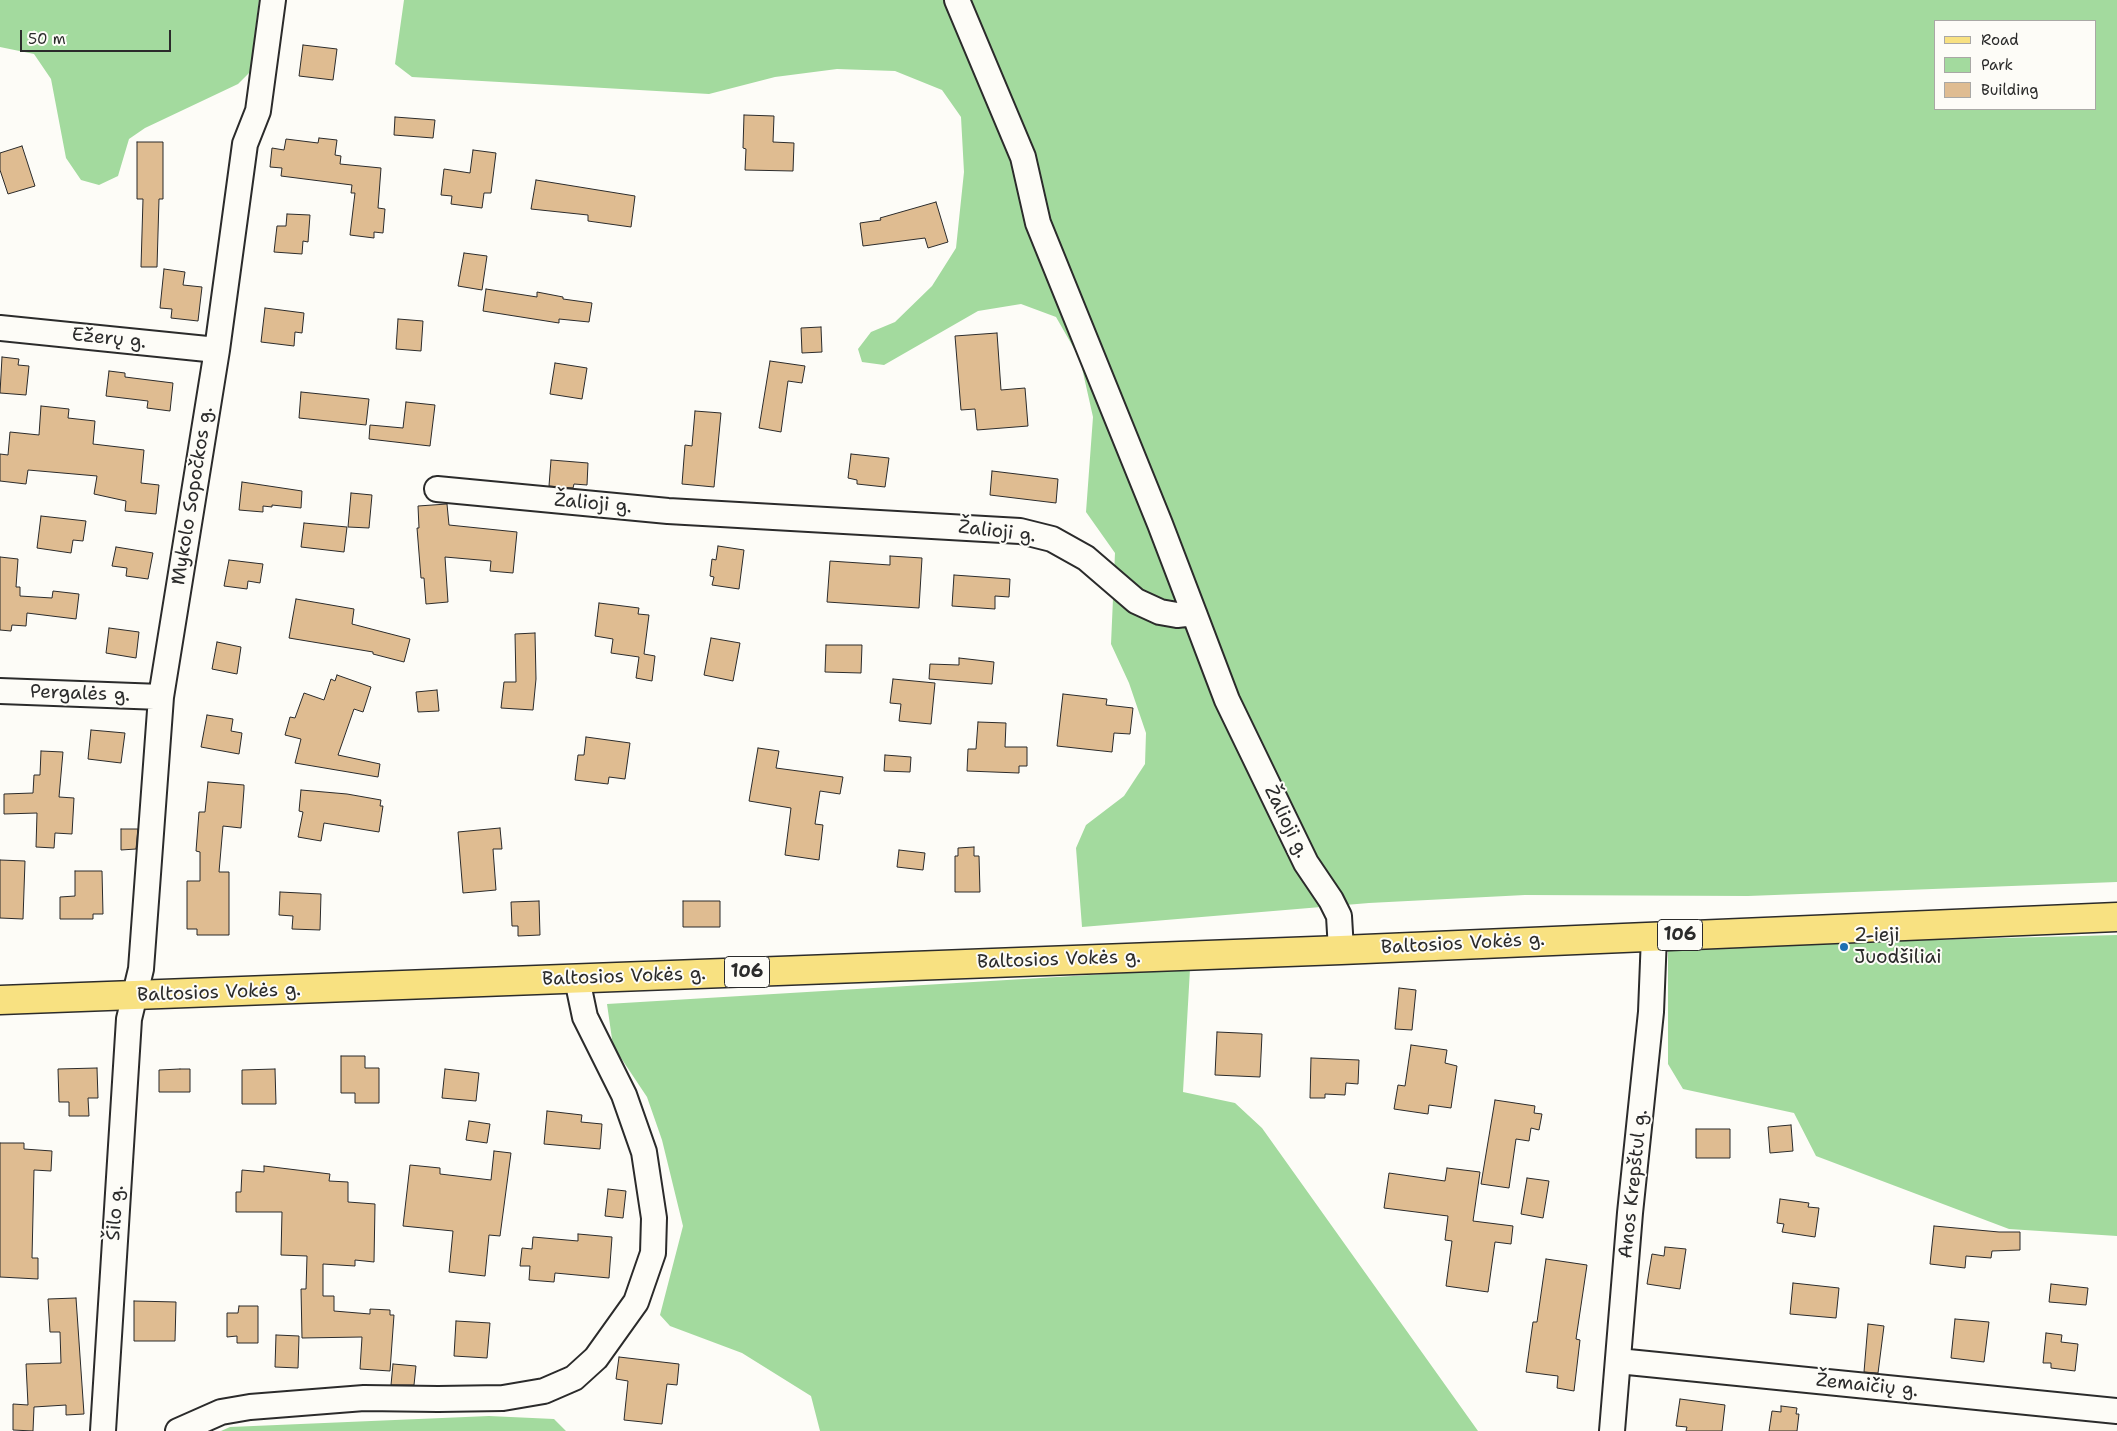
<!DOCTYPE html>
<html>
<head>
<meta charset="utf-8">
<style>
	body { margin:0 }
	#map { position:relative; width:2117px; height:1431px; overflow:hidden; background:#fdfcf7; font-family:"Shantell Sans",sans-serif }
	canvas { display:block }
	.legend { position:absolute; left:1934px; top:20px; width:162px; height:90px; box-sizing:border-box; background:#fdfcf7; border:1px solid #a9a8a5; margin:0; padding:6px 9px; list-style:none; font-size:15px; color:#2b2b2b }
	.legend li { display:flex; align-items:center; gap:10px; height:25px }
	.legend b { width:25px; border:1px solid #a9a8a5 }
	.scale { position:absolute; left:20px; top:30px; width:151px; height:22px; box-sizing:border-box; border:2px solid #2b2b2b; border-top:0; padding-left:6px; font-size:15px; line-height:18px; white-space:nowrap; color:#2b2b2b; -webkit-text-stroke:4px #fdfcf7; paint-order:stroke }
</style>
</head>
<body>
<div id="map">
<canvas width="2117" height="1431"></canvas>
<ul class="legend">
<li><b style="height:6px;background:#f8e181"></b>Road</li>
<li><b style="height:14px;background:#a3da9e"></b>Park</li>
<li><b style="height:14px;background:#dfbc91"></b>Building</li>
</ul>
<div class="scale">50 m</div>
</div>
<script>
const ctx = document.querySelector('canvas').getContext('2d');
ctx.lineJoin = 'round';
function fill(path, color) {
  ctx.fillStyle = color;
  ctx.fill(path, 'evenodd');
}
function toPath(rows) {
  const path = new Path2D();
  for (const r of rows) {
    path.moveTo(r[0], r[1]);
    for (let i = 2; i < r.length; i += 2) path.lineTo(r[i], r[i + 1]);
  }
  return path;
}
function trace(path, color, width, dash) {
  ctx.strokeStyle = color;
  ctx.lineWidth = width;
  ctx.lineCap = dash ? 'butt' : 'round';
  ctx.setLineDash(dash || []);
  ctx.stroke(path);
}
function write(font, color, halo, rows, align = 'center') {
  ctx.font = font + ' "Shantell Sans",sans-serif';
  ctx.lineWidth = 4;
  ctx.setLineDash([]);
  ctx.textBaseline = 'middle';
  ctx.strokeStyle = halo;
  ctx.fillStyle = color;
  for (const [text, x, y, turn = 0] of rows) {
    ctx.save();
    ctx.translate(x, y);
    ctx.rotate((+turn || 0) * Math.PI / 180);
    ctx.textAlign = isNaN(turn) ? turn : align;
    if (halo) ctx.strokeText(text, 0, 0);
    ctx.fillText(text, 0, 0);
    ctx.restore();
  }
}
fill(toPath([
	[0,0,259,0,250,72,238,84,145,128,129,139,118,176,99,185,81,180,66,158,51,79,34,54,0,47],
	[404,0,2117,0,2117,882,1748,896,1525,895,1369,903,1082,927,1076,848,1086,825,1124,796,1145,764,1146,733,1129,683,1111,644,1115,553,1086,512,1093,417,1080,359,1056,317,1021,304,978,311,884,365,862,362,858,349,871,332,895,322,932,286,956,248,964,172,961,117,942,90,895,71,837,69,775,77,709,94,412,77,395,64],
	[1936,21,2096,21,2096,109,1936,109],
	[2117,935,2117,1236,2009,1229,1816,1156,1794,1113,1683,1089,1668,1064,1668,947],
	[1190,969,1183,1092,1235,1103,1262,1128,1478,1431,820,1431,811,1396,742,1353,670,1326,660,1315,683,1226,662,1140,647,1097,613,1046,607,1004],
	[489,1416,554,1419,566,1431,221,1431,230,1427]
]), '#a3da9e');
const building = toPath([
	[303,45,337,49,333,80,299,76,303,45],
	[744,115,774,116,773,142,794,143,793,171,745,170,746,149,743,148,744,115],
	[395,117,435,120,433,138,394,135,395,117],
	[319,138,337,140,335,155,341,156,340,164,381,168,378,208,385,209,383,233,374,232,374,238,350,235,355,193,351,193,352,185,281,176,282,168,270,167,272,148,284,150,286,139,318,143,319,138],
	[137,142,163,142,163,199,159,199,157,267,141,267,143,199,137,199,137,142],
	[22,146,35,186,8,194,0,170,0,153,22,146],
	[473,150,496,153,491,193,484,193,482,208,451,204,452,196,441,195,444,169,470,173,473,150],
	[536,180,635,196,631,227,588,221,588,215,531,209,536,180],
	[936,202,948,242,928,248,925,238,863,246,860,223,881,220,880,218,936,202],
	[287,214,310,215,308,242,303,241,302,254,274,252,277,226,286,226,287,214],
	[464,253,487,256,482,290,458,286,464,253],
	[164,269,185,272,183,285,202,287,198,321,171,318,172,309,160,308,164,269],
	[486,289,537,297,537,292,563,297,563,299,592,303,589,322,559,319,559,323,483,311,486,289],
	[265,308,304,313,302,333,295,332,294,346,261,342,265,308],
	[398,319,423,321,421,351,396,349,398,319],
	[821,327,822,352,802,353,801,328,821,327],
	[997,333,1001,390,1025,388,1028,426,977,430,975,409,961,410,955,336,997,333],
	[2,357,19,359,18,365,29,366,26,395,0,393,2,357],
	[770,361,805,366,802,383,788,381,781,432,759,428,770,361],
	[555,363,587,368,582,399,550,394,555,363],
	[109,371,125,373,125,377,173,383,170,411,147,408,148,401,106,396,109,371],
	[301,392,369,399,366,425,299,418,301,392],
	[406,402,435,405,430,446,369,439,370,425,403,428,406,402],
	[41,406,69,409,68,418,95,421,93,444,144,450,141,483,159,485,156,514,125,511,126,501,94,494,97,476,28,470,26,484,0,481,0,454,8,455,10,432,39,435,41,406],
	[695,411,721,413,714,487,682,484,685,445,692,446,695,411],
	[851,454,889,458,885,487,857,484,857,480,848,478,851,454],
	[551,460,588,463,587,485,574,484,573,488,549,486,551,460],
	[992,471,1058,479,1056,503,990,495,992,471],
	[242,482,302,491,301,508,272,505,272,507,263,506,263,512,239,510,242,482],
	[351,493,372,495,369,528,348,527,351,493],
	[447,504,449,525,517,532,513,573,490,571,491,561,445,557,448,602,426,604,424,578,421,578,417,528,419,528,418,506,447,504],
	[41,516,86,521,83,541,73,540,71,553,37,548,41,516],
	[304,523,347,527,344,552,301,547,304,523],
	[718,546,744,550,739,589,712,585,714,577,710,576,712,559,716,560,718,546],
	[116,547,153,553,148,579,126,576,127,568,112,566,116,547],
	[890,556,922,558,919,608,827,602,830,561,890,565,890,556],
	[0,557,18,559,16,587,20,587,20,596,52,598,53,591,79,594,76,619,27,613,26,626,12,625,11,631,0,630,0,557],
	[229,560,263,564,260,583,248,581,247,589,224,586,229,560],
	[954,575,1010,579,1009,597,995,596,995,609,952,606,954,575],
	[296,599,354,609,352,624,410,639,404,662,373,654,373,652,289,638,296,599],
	[599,603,639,608,638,614,649,615,644,654,655,656,652,681,636,678,639,657,611,653,613,639,595,636,599,603],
	[109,628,139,632,136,658,106,653,109,628],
	[535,633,536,679,533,710,501,708,504,682,516,682,515,634,535,633],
	[711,638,740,643,733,681,704,675,711,638],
	[217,642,241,647,237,674,212,669,217,642],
	[826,645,862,645,861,673,825,672,826,645],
	[959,658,994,662,992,684,929,679,930,664,959,665,959,658],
	[337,675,371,687,363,712,354,709,338,755,380,764,378,777,295,763,301,739,285,735,290,717,295,718,304,693,324,700,331,679,335,681,337,675],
	[893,679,935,683,931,724,899,721,901,704,890,703,893,679],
	[437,690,439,711,418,712,416,692,437,690],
	[1063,694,1107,699,1106,705,1133,708,1130,734,1114,733,1112,752,1057,746,1063,694],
	[207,715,233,719,231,731,242,733,239,754,201,747,207,715],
	[978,722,1006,723,1005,747,1027,747,1027,766,1019,766,1019,773,967,771,968,749,976,749,978,722],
	[91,730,125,733,121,763,88,759,91,730],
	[586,737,630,743,625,779,609,777,608,784,575,780,578,755,584,755,586,737],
	[758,748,779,751,776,768,843,777,840,794,820,791,815,824,823,825,819,860,785,855,791,808,749,801,758,748],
	[41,751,63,752,59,797,74,798,72,834,55,833,54,848,36,847,37,813,4,814,4,794,33,793,34,775,40,775,41,751],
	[885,755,911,757,910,772,884,771,885,755],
	[208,782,244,785,244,789,241,828,223,826,219,872,229,872,229,935,197,935,197,929,187,929,187,881,200,881,200,852,196,851,199,812,205,812,208,782],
	[301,790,347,794,381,800,380,806,383,806,379,832,324,823,321,841,298,837,303,812,299,811,301,790],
	[500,828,502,849,493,849,496,890,463,893,458,832,500,828],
	[121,829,138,829,136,849,121,850,121,829],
	[974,847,974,856,979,856,980,892,955,892,955,856,958,856,958,848,974,847],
	[899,850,925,853,923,870,897,867,899,850],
	[0,860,25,861,23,919,0,918,0,860],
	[75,871,102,871,103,914,93,914,93,919,60,919,60,897,75,896,75,871],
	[280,892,321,894,320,930,292,929,293,916,279,915,280,892],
	[539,901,540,935,518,936,518,926,512,926,511,902,539,901],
	[683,901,720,901,720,927,683,927,683,901],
	[1399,988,1416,990,1412,1030,1395,1029,1399,988],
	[1217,1032,1262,1034,1260,1077,1215,1075,1217,1032],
	[1411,1045,1447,1050,1445,1063,1457,1066,1451,1108,1429,1105,1428,1114,1394,1109,1398,1085,1405,1086,1411,1045],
	[341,1056,365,1056,365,1068,379,1068,379,1103,355,1103,355,1093,341,1093,341,1056],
	[1311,1058,1359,1060,1358,1084,1346,1083,1345,1095,1325,1094,1325,1098,1310,1098,1311,1058],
	[97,1068,98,1098,88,1098,89,1116,69,1116,69,1102,59,1102,58,1069,97,1068],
	[180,1069,190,1069,190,1092,159,1092,159,1070,180,1069],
	[275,1069,276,1104,242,1104,242,1070,275,1069],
	[445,1069,479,1073,476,1101,442,1098,445,1069],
	[1495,1100,1535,1106,1534,1113,1542,1114,1539,1130,1531,1128,1529,1141,1516,1139,1509,1188,1481,1184,1495,1100],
	[547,1111,582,1115,581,1122,602,1124,600,1149,544,1144,547,1111],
	[469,1121,490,1124,487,1143,466,1140,469,1121],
	[1791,1125,1793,1151,1770,1153,1768,1127,1791,1125],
	[1696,1129,1730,1129,1730,1158,1696,1158,1696,1129],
	[0,1143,24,1143,24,1149,52,1151,51,1171,34,1170,32,1258,38,1258,38,1279,0,1277,0,1143],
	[494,1151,511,1153,500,1236,489,1235,485,1276,449,1272,453,1231,403,1226,410,1165,440,1168,440,1174,491,1180,494,1151],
	[264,1166,330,1174,329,1181,348,1182,348,1202,375,1204,374,1262,355,1260,355,1266,323,1264,323,1296,334,1296,334,1311,370,1314,370,1309,390,1310,390,1315,394,1315,390,1371,360,1369,362,1337,302,1338,301,1289,306,1289,307,1256,281,1255,282,1212,236,1212,236,1192,241,1192,242,1170,264,1172,264,1166],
	[1447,1168,1480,1172,1473,1221,1513,1226,1511,1244,1495,1242,1488,1292,1446,1286,1452,1241,1445,1240,1448,1216,1384,1208,1389,1173,1445,1181,1447,1168],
	[1527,1178,1549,1181,1543,1218,1521,1214,1527,1178],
	[608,1189,626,1191,623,1218,605,1216,608,1189],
	[1780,1199,1809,1203,1808,1207,1819,1208,1815,1237,1782,1232,1784,1224,1777,1223,1780,1199],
	[1934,1226,1999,1232,2020,1232,2020,1250,1992,1251,1991,1258,1966,1256,1965,1268,1930,1264,1934,1226],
	[578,1234,612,1237,609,1278,555,1273,554,1282,529,1280,530,1266,520,1266,522,1248,532,1249,533,1237,578,1241,578,1234],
	[1665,1247,1686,1249,1680,1289,1647,1284,1652,1254,1664,1256,1665,1247],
	[1546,1259,1587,1265,1576,1339,1580,1340,1574,1391,1557,1388,1558,1376,1526,1372,1533,1322,1537,1322,1546,1259],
	[1793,1283,1839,1288,1836,1318,1790,1314,1793,1283],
	[2051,1284,2088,1288,2086,1305,2049,1302,2051,1284],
	[76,1298,84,1414,66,1415,66,1405,34,1407,33,1431,13,1430,13,1404,28,1405,26,1364,61,1363,60,1332,50,1332,48,1299,76,1298],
	[134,1301,176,1302,175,1341,134,1341,134,1301],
	[239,1306,258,1306,258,1343,237,1343,237,1336,227,1337,227,1313,238,1313,239,1306],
	[1955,1319,1989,1322,1984,1362,1951,1358,1955,1319],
	[456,1321,490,1323,487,1358,454,1356,456,1321],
	[1868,1324,1884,1326,1878,1373,1864,1372,1868,1324],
	[2046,1333,2062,1335,2061,1342,2078,1344,2075,1371,2051,1368,2051,1363,2043,1363,2046,1333],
	[276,1335,299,1336,298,1368,275,1367,276,1335],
	[619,1357,679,1364,677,1385,667,1384,662,1424,624,1420,628,1381,616,1379,619,1357],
	[393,1364,416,1366,414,1385,391,1385,393,1364],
	[1680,1399,1725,1405,1722,1431,1686,1431,1687,1427,1676,1426,1680,1399],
	[1781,1406,1797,1408,1796,1414,1799,1414,1797,1431,1769,1431,1772,1411,1781,1412,1781,1406]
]);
fill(building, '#dfbc91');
trace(building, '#2b2b2b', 1);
const minor = toPath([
	[957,0,1023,157,1038,223,1160,524,1194,613],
	[0,328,217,350],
	[437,489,668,511,1020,531,1052,539,1086,558,1136,601,1160,612,1177,615,1194,613,1227,700,1306,863,1331,900,1339,916,1341,950],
	[0,691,161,697],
	[1618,1361,2117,1411],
	[103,1431,129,1019,141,969,161,697,217,350,245,144,258,111,273,0],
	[178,1431,221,1412,250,1407,364,1398,438,1399,503,1398,544,1391,574,1378,596,1358,636,1302,653,1253,654,1218,644,1152,624,1095,585,1017,577,979],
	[1612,1431,1630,1213,1651,1012,1654,936]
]);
const major = toPath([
	[0,1000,1341,950,2117,917]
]);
trace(minor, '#2b2b2b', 28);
trace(major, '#2b2b2b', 31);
trace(minor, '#fdfcf7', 24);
trace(major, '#f8e181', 28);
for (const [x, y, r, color] of [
	[1844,947,5,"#1f6fb2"]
]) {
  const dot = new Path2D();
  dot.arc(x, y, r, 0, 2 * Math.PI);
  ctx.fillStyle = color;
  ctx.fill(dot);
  trace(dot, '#fdfcf7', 2);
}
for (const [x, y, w] of [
	[1680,935,45],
	[747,972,45]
]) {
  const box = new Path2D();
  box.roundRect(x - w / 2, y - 15.5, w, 31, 4);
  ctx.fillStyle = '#fdfcf7';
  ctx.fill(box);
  trace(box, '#2b2b2b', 1);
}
write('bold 18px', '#2b2b2b', null, [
	["106",1680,935],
	["106",747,972]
]);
write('19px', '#2b2b2b', '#fdfcf7', [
	["Ežerų g.",109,339,6],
	["Mykolo Sopočkos g.",193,496,-81],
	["Žalioji g.",593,504,5],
	["Žalioji g.",997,532,7],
	["Pergalės g.",80,694,2],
	["Žalioji g.",1286,822,64],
	["Baltosios Vokės g.",1463,944,-3],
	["Baltosios Vokės g.",1059,960,-2],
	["Baltosios Vokės g.",624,977,-2],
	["Baltosios Vokės g.",219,993,-2],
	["Anos Krepštul g.",1634,1184,-84],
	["Šilo g.",116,1213,-86],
	["Žemaičių g.",1867,1386,6]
]);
write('19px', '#2b2b2b', '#fdfcf7', [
	["2-ieji",1854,936],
	["Juodšiliai",1854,958]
], 'left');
</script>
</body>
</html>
